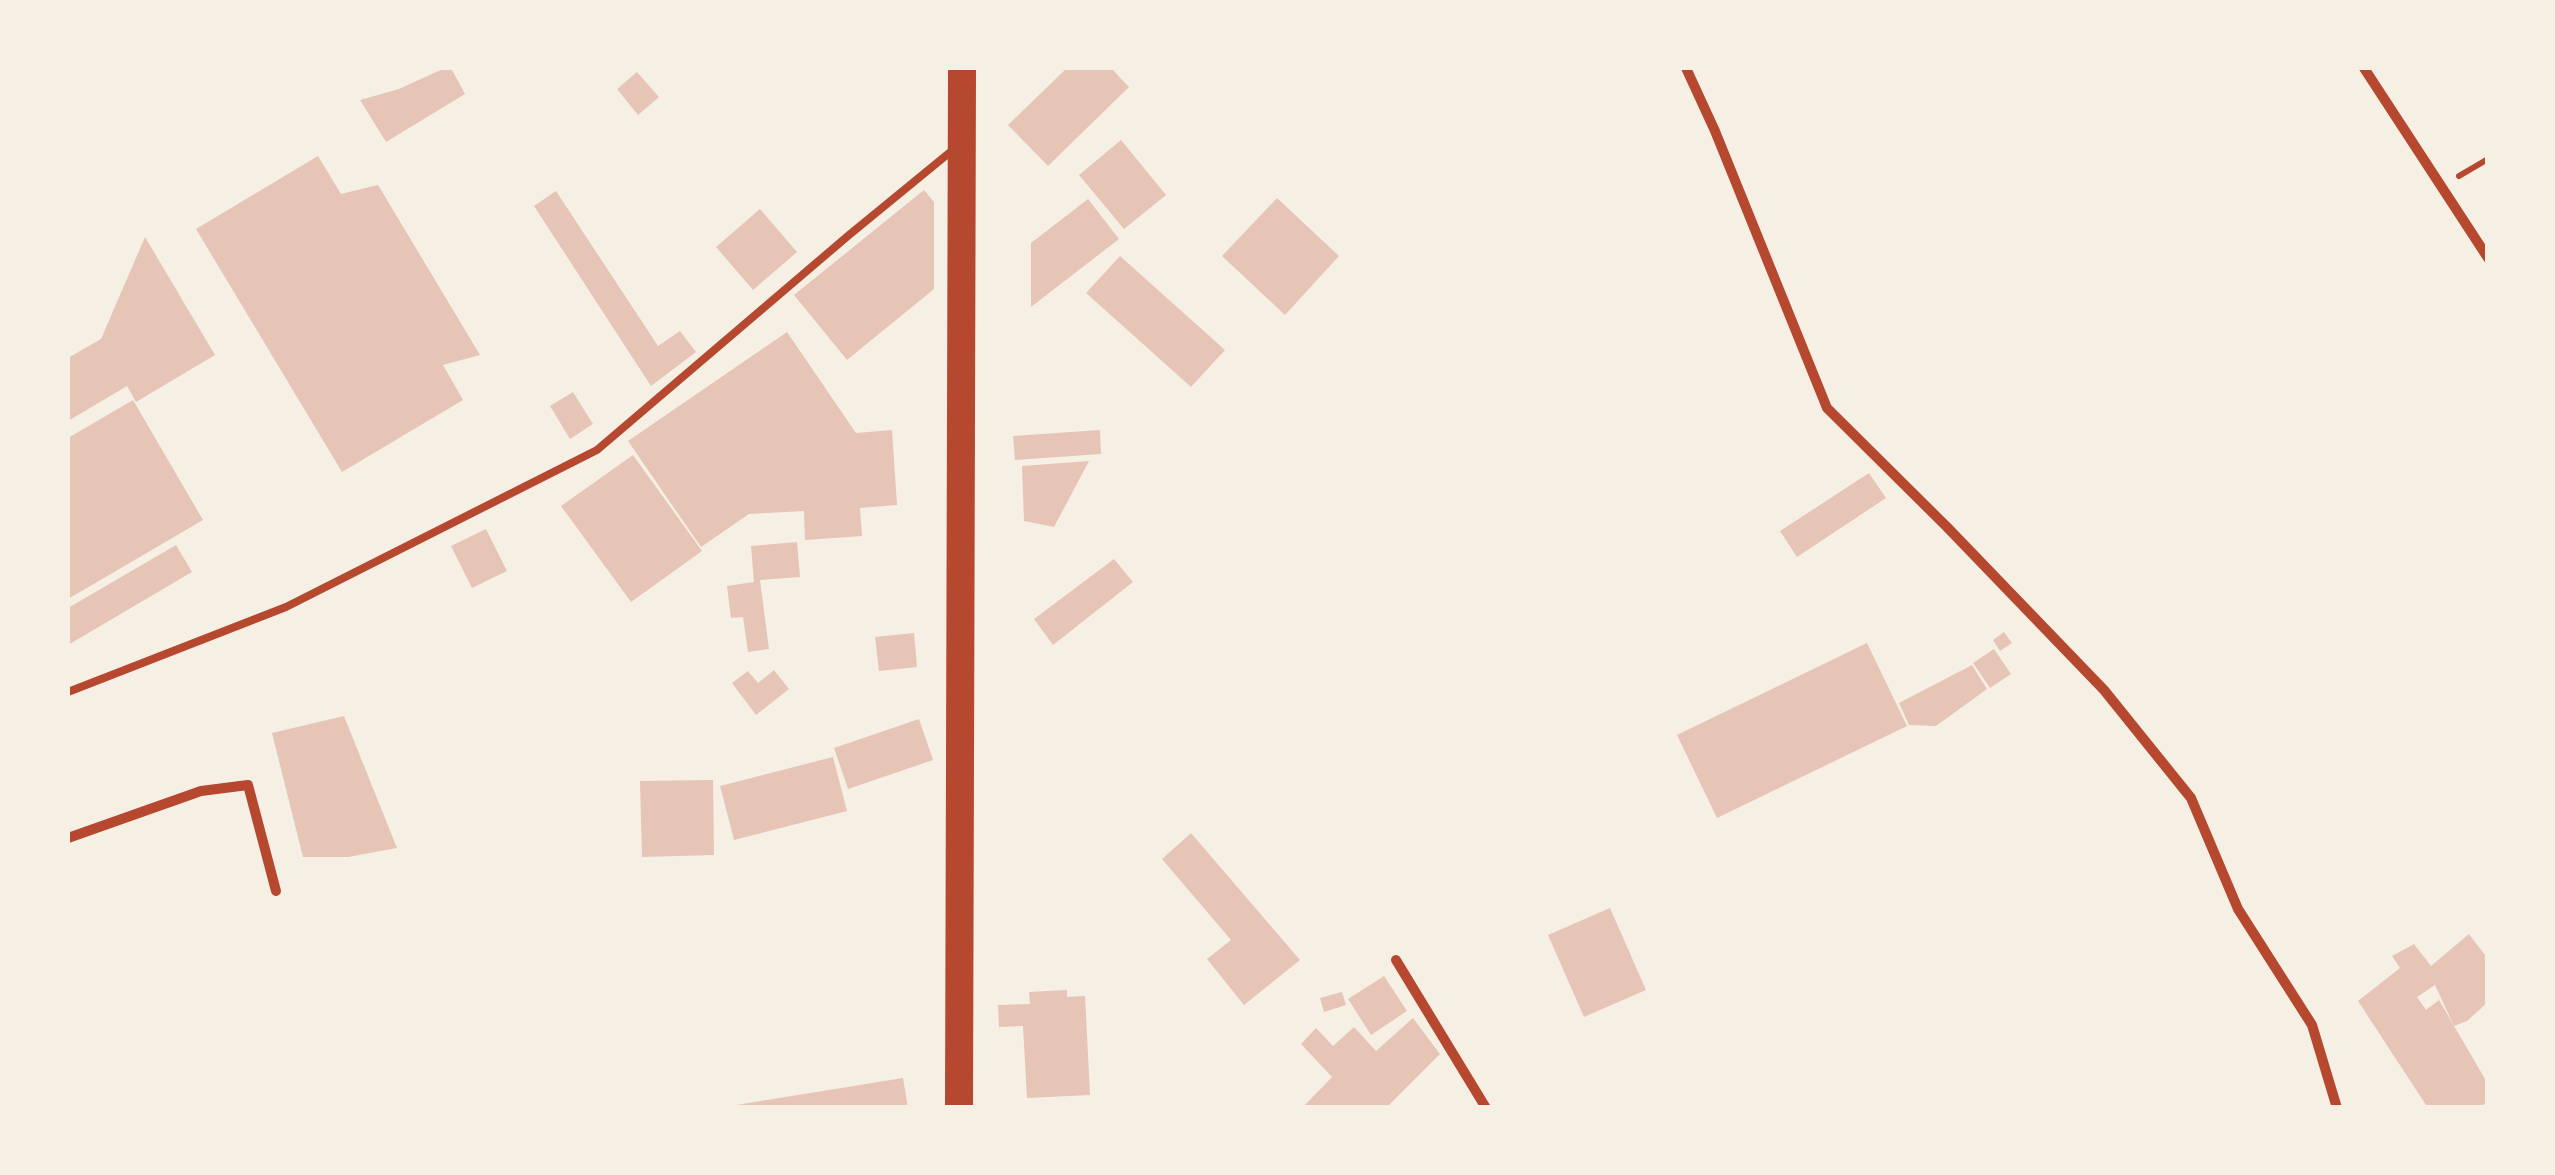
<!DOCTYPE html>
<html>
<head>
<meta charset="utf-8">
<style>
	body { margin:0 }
	#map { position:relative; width:2555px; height:1175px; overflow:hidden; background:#f6efe4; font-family:Helvetica,sans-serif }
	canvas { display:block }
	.frame { position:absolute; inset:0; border:70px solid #f6efe4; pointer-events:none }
</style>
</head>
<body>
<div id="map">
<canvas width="2555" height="1175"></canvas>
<div class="frame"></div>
</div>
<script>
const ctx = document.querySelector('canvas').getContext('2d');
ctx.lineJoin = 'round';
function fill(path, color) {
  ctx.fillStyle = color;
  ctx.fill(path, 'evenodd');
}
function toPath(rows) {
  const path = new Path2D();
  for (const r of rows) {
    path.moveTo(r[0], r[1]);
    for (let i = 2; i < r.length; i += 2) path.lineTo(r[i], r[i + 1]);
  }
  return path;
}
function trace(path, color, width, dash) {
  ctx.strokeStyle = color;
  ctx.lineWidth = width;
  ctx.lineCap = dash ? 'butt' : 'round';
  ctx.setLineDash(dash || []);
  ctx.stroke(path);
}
fill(toPath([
	[445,68,451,68,465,94,386,142,360,100,399,89],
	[1067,68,1111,68,1129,87,1048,166,1008,125],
	[637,72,659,97,638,115,617,89],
	[1121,140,1166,195,1124,229,1079,175],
	[318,156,341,194,378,185,480,355,443,365,463,400,342,472,196,229],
	[924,190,934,202,934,289,847,360,794,295],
	[556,191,658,346,680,331,696,352,651,386,534,206],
	[1277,198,1339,256,1285,315,1222,256],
	[1088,199,1119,239,1031,307,1031,243],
	[760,209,797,252,753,290,716,247],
	[145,237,215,355,136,402,127,386,68,421,68,358,101,339],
	[1120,256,1225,350,1191,387,1086,293],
	[787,332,856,433,892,430,897,505,860,508,862,536,805,540,804,511,749,514,701,547,628,441],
	[573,392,593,424,570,439,550,406],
	[133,400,203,520,68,599,68,438],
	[1100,430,1101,454,1015,460,1013,436],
	[633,455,702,551,631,602,561,506],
	[1089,461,1054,527,1024,521,1022,466],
	[1869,473,1886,498,1797,557,1780,531],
	[486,529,507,571,472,588,451,546],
	[797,542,800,577,760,580,769,649,748,652,743,617,731,618,727,586,754,582,751,546],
	[176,545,192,572,68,645,68,608],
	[1114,559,1133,582,1053,645,1034,619],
	[2004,632,2012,643,2000,651,1993,640],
	[914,633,917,667,879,671,875,637],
	[1867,643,1907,726,1717,818,1677,735],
	[1994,649,2011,674,1990,688,1973,663],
	[1972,665,1987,689,1936,726,1909,725,1899,703],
	[774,670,789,689,756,715,732,683,748,671,758,683],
	[344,716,397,848,348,857,303,857,272,733],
	[919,719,933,760,848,789,834,748],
	[833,757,847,811,734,840,720,786],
	[713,780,714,855,642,857,640,781],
	[1191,833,1300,960,1244,1005,1207,959,1231,940,1162,859],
	[1610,908,1646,990,1584,1017,1548,935],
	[2469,934,2488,959,2488,1002,2467,1021,2454,1026,2435,985,2417,997,2426,1010,2439,1000,2454,1026,2488,1084,2488,1102,2478,1108,2428,1108,2358,1001,2400,968,2392,956,2414,944,2431,966],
	[1384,976,1407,1011,1371,1035,1348,999],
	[1067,990,1067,997,1085,996,1090,1095,1027,1098,1023,1026,999,1027,998,1005,1030,1004,1029,992],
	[1342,992,1346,1005,1324,1012,1320,998],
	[1413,1018,1440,1054,1386,1108,1302,1108,1332,1077,1301,1044,1316,1028,1333,1046,1354,1027,1376,1051],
	[903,1078,908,1108,736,1108,736,1105]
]), '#e6c5b7');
trace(toPath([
	[2459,176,2488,159]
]), '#b5482f', 6);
trace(toPath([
	[68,692,286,607,597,450,849,235,954,149]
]), '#b5482f', 8);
trace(toPath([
	[1686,68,1715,131,1827,408,1947,527,2104,690,2191,798,2238,909,2312,1025,2337,1108],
	[2364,68,2488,258],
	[68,838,201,791,248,785,276,891],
	[1396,960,1486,1108]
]), '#b5482f', 10);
trace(toPath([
	[959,1108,962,68]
]), '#b5482f', 28);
</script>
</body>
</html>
